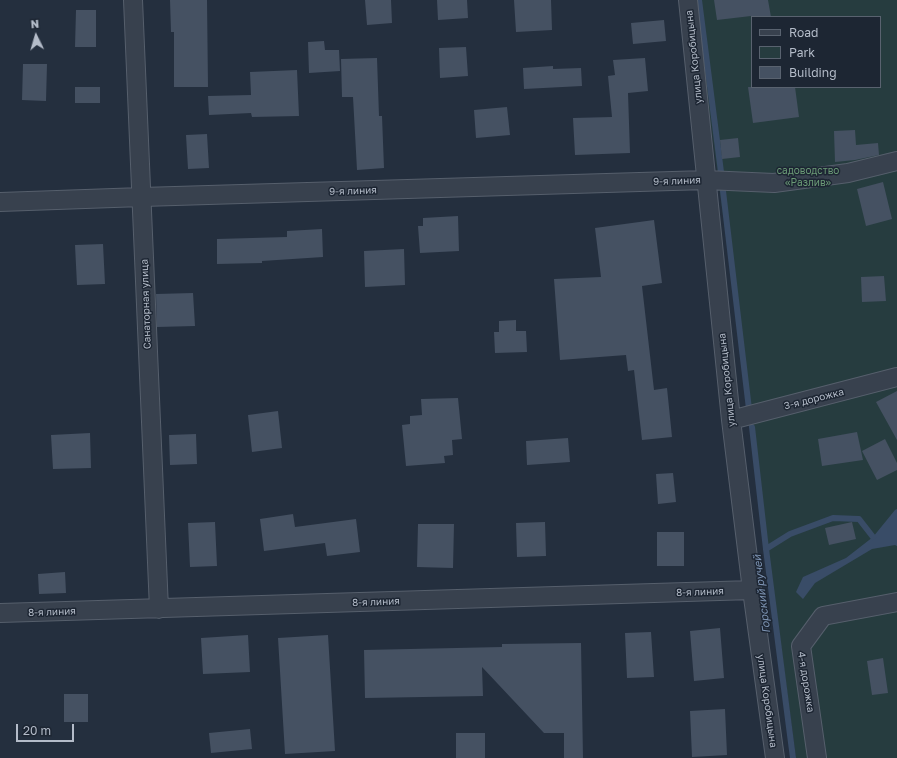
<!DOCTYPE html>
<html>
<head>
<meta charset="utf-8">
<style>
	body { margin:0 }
	#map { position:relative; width:897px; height:758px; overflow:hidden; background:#242f3e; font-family:"Golos Text",sans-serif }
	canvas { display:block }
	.legend { position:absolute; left:751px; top:16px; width:130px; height:72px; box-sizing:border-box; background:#1d2633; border:1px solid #59626f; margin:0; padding:5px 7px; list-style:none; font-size:12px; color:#b4bcc9 }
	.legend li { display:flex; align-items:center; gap:8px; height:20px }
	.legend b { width:20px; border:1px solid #59626f }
	.north { position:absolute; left:16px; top:16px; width:40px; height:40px; -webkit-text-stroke:3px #1d2633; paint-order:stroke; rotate:355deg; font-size:11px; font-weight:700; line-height:16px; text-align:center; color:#b4bcc9 }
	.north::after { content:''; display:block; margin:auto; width:14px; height:18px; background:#b4bcc9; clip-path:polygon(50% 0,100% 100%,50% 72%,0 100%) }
	.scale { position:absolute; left:16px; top:724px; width:58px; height:18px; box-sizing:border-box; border:2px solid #b4bcc9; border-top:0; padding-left:5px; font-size:12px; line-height:14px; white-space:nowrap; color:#b4bcc9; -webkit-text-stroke:3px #1d2633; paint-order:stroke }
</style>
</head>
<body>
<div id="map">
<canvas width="897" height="758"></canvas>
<ul class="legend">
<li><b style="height:5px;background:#38414e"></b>Road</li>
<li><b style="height:11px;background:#263c3f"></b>Park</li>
<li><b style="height:11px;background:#455162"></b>Building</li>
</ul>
<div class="north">N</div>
<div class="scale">20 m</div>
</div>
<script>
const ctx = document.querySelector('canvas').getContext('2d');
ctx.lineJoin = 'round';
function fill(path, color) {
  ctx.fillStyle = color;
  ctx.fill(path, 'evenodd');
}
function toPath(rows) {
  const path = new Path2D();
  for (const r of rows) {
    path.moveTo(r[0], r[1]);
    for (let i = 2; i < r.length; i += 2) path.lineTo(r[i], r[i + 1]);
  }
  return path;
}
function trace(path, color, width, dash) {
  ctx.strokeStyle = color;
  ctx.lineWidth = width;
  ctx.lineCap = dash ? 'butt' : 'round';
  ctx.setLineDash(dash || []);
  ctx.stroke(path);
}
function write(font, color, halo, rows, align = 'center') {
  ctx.font = font + ' "Golos Text",sans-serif';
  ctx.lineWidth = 3;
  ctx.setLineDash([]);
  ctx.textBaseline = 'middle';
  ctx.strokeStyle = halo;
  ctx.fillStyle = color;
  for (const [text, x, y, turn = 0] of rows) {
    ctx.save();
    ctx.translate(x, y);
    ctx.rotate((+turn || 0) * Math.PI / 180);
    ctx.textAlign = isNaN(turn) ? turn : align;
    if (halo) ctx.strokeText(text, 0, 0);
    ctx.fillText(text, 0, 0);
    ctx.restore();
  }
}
fill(toPath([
	[694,0,897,0,897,758,796,758],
	[752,17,880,17,880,87,752,87]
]), '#263c3f');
fill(toPath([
	[897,509,897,546,895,545,872,549,815,583,803,599,796,592,803,577,846,558,873,537,895,510]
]), '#394c67');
trace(toPath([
	[699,0,721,172],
	[723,191,749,409],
	[752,427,766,549],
	[793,758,766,549,790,534,833,518,859,519,873,537]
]), '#394c67', 6);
fill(toPath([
	[170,0,207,0,208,87,174,87,174,32,171,32],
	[365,0,391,0,392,23,367,25],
	[437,0,467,0,468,18,438,20],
	[514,0,551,0,552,30,516,32],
	[714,0,768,0,771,17,751,16,717,20],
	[76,10,96,10,96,47,75,47],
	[664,20,666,41,633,44,631,23],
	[324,41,325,50,339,50,340,71,309,73,308,42],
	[466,47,468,76,440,78,439,48],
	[377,58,379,116,382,116,384,168,357,170,353,97,342,97,341,59],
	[645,58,648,91,628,93,630,153,575,155,573,118,612,117,608,76,615,75,613,60],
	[23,64,47,64,46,101,22,100],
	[553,66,553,69,581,68,582,86,524,89,523,68],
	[297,70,299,116,252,117,251,113,209,115,208,96,251,95,250,72],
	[75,87,100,87,100,103,75,103],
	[748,87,795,87,799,117,753,123],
	[507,107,510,135,476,138,474,110],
	[855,130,856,145,878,143,879,155,855,160,835,162,834,131],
	[207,134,209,168,188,169,186,135],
	[738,138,740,157,722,159,720,140],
	[883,182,892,219,866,226,857,189],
	[458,216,459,251,420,253,418,226,423,226,423,218],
	[654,220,662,283,642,286,654,390,667,388,672,437,642,440,634,370,628,371,626,355,560,360,554,279,601,277,595,228],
	[322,229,323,257,262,261,262,263,217,264,217,239,287,237,287,231],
	[103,244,105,284,77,285,75,245],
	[404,249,405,285,365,287,364,251],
	[884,276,886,301,862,302,861,277],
	[193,293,195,326,157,327,156,294],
	[516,320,516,331,526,331,527,352,495,353,494,332,499,332,499,321],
	[897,391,897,440,876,402],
	[458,398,462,439,452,440,453,455,444,456,445,463,406,466,402,425,410,424,410,416,422,415,421,399],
	[278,411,282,448,252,452,248,415],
	[857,432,863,460,822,466,818,439],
	[90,433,91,468,53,469,51,435],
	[196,434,197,464,170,465,169,435],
	[568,438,570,462,527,465,526,441],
	[885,439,897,463,897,470,877,480,862,451],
	[673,473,676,502,658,504,656,474],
	[293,514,295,527,356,519,360,552,327,556,325,543,264,551,260,519],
	[215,522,217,566,190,567,188,523],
	[545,522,546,556,517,557,516,523],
	[852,522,856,539,829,545,825,528],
	[418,524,454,524,453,568,417,567],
	[657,532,684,532,684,566,657,566],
	[65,572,66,593,39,594,38,574],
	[720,628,724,678,694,681,690,631],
	[651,632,654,677,627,678,625,633],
	[248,635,250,672,203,674,201,638],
	[328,635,335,751,285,754,278,638],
	[581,643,583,758,564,758,564,733,544,733,482,667,483,696,365,698,364,650,502,647,502,644],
	[883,658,888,693,872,695,867,661],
	[64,694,88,694,88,722,64,722],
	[725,709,727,755,692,757,690,711],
	[250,729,252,749,211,753,209,733],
	[456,733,485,733,485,758,456,758]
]), '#455162');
const minor = toPath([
	[133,0,159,609],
	[688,0,731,420,752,590,775,758],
	[0,202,142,197,706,180,774,183,848,173,897,161],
	[731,420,897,377],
	[0,613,752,590],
	[817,758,801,646,823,616,897,602]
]);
trace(minor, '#565f6c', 20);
trace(minor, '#38414e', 18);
write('10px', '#b4bcc9', '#1d2633', [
	["улица Коробицына",694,57,-96],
	["9-я линия",677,181,-2],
	["9-я линия",353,191,-2],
	["Санаторная улица",146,304,-92],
	["улица Коробицына",727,380,-96],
	["3-я дорожка",814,399,-14],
	["8-я линия",700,592,-2],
	["8-я линия",376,602,-2],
	["8-я линия",52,612,-2],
	["4-я дорожка",806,682,81],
	["улица Коробицына",767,701,82]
]);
write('10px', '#6b9a76', '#1d2633', [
	["садоводство",808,171],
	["«Разлив»",808,183]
]);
write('italic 11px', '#7c92b1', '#1d2633', [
	["Горский ручей",762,594,-97]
]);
</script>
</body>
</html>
